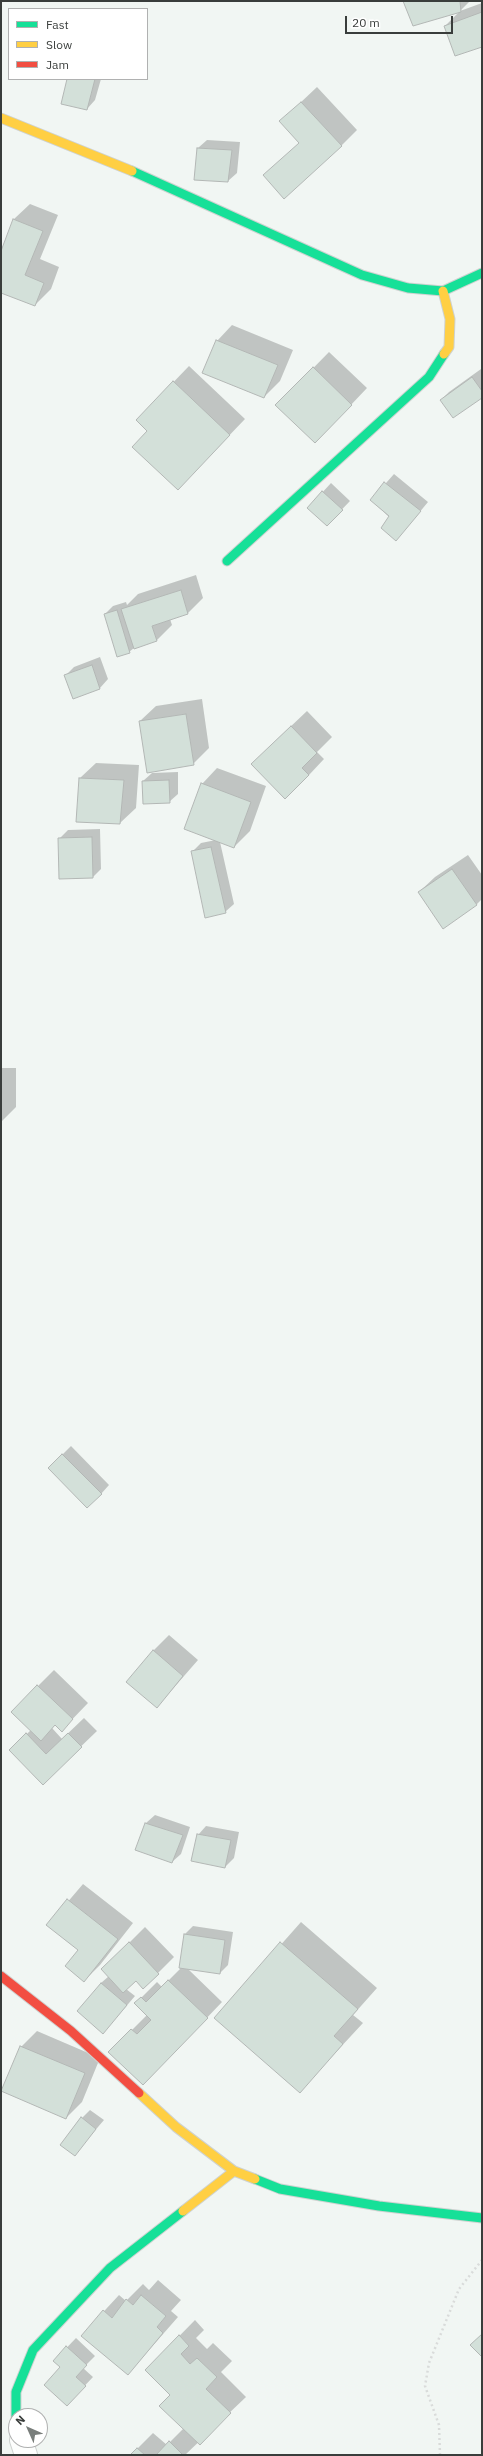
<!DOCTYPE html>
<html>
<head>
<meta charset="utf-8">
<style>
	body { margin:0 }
	#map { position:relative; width:483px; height:2456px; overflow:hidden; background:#f1f6f3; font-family:"IBM Plex Sans",sans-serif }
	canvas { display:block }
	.frame { position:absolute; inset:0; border:2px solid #393d3b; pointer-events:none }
	.legend { position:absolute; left:8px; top:8px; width:140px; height:72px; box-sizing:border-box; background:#fff; border:1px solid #b0b1b1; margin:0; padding:5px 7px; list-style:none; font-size:12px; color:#393d3b }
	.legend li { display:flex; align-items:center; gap:8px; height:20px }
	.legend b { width:20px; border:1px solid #b0b1b1 }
	.north { position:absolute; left:8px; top:2408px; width:40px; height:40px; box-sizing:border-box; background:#fff; border:1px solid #b0b1b1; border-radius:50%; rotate:315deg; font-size:11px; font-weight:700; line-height:16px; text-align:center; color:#393d3b }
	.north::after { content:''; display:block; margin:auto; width:14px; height:18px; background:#797e7b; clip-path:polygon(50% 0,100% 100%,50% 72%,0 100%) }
	.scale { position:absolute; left:345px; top:16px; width:108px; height:18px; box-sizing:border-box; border:2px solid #393d3b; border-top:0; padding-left:5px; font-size:12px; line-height:14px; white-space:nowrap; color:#393d3b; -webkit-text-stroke:3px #fff; paint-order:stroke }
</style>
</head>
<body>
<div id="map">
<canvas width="483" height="2456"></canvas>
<div class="frame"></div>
<ul class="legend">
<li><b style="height:5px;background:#16e098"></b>Fast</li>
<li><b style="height:5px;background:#ffcf43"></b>Slow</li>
<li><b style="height:5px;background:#f24e42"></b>Jam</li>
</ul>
<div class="north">N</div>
<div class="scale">20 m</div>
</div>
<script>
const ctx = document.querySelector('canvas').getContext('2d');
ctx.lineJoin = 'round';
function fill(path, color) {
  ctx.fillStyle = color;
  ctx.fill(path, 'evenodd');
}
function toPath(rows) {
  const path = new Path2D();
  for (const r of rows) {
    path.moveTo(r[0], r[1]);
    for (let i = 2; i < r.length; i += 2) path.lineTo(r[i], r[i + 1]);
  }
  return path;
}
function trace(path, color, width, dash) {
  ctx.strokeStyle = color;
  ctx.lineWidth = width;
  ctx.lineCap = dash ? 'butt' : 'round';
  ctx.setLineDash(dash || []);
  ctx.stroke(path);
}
fill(toPath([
	[404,1,470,1,460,11,482,3,482,46,445,26,460,11],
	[68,79,101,79,95,100,87,109],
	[317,87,357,130,341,146,300,142,281,121],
	[207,140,240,142,237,173,228,181,195,179,198,148],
	[30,204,58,215,40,259,59,267,51,289,35,305,1,292,1,253,14,219],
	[232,325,293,350,280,381,264,397,217,341],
	[329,352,367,388,331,426,277,405],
	[189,366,245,419,178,489,148,431,137,420],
	[481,369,482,396,441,400,449,392],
	[394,474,428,502,404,531,371,500],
	[331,483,350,501,327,525,308,508],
	[196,575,203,598,188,613,170,619,172,625,157,640,134,648,129,652,105,614,113,606,126,602,127,605,138,594],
	[100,657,108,679,100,688,74,698,65,676,74,667],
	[202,699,209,748,193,764,140,721,156,706],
	[307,711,332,737,317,752,324,759,309,775,268,748],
	[96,763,139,765,136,808,120,823,80,778],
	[217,768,266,786,250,831,234,847,220,842,234,904,225,912,192,852,201,843,216,840,202,784],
	[178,772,178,794,169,802,143,781,152,773],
	[100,829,101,869,93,877,59,839,68,830],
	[468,855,482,875,482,899,476,905,419,892,435,877],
	[1,1068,16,1068,16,1107,1,1122],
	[71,1446,109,1485,101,1494,49,1468],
	[169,1635,198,1660,157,1707,153,1651],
	[54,1670,88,1703,62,1730,56,1724,52,1728,62,1739,84,1718,97,1731,43,1783,10,1750,31,1730,12,1712],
	[155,1815,190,1827,181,1854,172,1862,137,1850,146,1823],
	[206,1826,239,1832,234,1858,225,1867,198,1835],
	[83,1884,133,1923,100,1965,84,1981,79,1949,48,1925],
	[301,1922,377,1988,353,2015,363,2023,300,2091,216,2018],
	[193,1926,233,1932,228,1965,220,1973,188,1969,222,2002,159,2068,110,2052,147,2015,136,2003,157,1982,162,1987,180,1969,185,1934],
	[145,1927,174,1957,143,1988,136,1980,126,1989,135,1996,111,2024,101,1983,109,1976,118,1954],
	[37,2031,100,2058,82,2102,66,2118,21,2047],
	[90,2110,104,2120,74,2155,82,2118],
	[158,2280,181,2300,171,2311,178,2317,128,2374,82,2335,119,2295,126,2301,143,2284,149,2290],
	[195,2320,204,2330,196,2338,207,2349,213,2343,232,2361,221,2372,246,2397,185,2455,131,2455,153,2433,167,2445,184,2428,171,2395,146,2370],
	[76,2338,95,2356,83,2368,93,2377,75,2396,61,2367,54,2361]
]), '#0003');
const building = toPath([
	[403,1,460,1,461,12,413,26,403,1],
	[482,12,482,47,455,56,444,26,482,12],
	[67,79,95,79,87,110,61,104,67,79],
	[301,102,342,146,284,199,263,175,299,143,279,121,301,102],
	[197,148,232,150,228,182,194,180,197,148],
	[13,219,43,231,25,275,44,283,35,306,1,293,1,251,13,219],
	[216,340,278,365,264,398,202,373,216,340],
	[313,367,352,405,315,443,275,405,313,367],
	[472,377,482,391,482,398,453,418,440,400,472,377],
	[173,381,230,435,178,490,132,447,147,431,136,420,173,381],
	[384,482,421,511,396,541,381,528,389,516,370,500,384,482],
	[322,491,343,510,327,526,307,508,322,491],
	[181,590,188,614,152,626,157,641,134,649,121,609,181,590],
	[117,610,130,653,117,657,104,614,117,610],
	[92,665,100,689,73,699,64,675,92,665],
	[186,714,194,765,147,773,139,721,186,714],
	[291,726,317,753,302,768,309,775,285,799,251,764,291,726],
	[79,778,124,780,120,824,76,822,79,778],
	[169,780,170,803,143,804,142,781,169,780],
	[201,783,251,802,234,848,184,829,201,783],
	[92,837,93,878,59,879,58,838,92,837],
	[211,847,226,913,205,918,191,851,211,847],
	[452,869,477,905,443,929,418,892,452,869],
	[62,1454,102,1494,87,1508,48,1468,62,1454],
	[153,1650,183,1676,157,1708,126,1682,153,1650],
	[37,1685,73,1719,62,1732,55,1725,41,1741,11,1712,37,1685],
	[26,1733,46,1754,68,1733,82,1747,43,1785,9,1750,26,1733],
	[145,1823,183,1835,172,1863,135,1850,145,1823],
	[197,1834,231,1840,225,1868,191,1861,197,1834],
	[67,1899,118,1939,84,1982,65,1966,78,1950,46,1925,67,1899],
	[184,1934,225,1940,220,1974,179,1968,184,1934],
	[129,1942,159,1974,143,1989,136,1981,123,1993,101,1969,129,1942],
	[280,1942,358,2009,334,2036,343,2044,300,2093,214,2018,280,1942],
	[168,1980,208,2018,143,2085,108,2052,131,2029,137,2034,151,2020,134,2003,141,1997,146,2002,168,1980],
	[101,1983,127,2005,103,2034,77,2011,101,1983],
	[20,2046,85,2073,66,2119,1,2091,20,2046],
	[81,2117,96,2129,75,2156,60,2145,81,2117],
	[141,2295,166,2316,157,2327,163,2333,128,2375,81,2336,103,2310,112,2318,126,2299,133,2305,141,2295],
	[482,2334,482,2357,470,2345,482,2334],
	[179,2335,189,2346,181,2354,190,2364,197,2358,217,2377,206,2389,231,2413,200,2445,159,2406,170,2395,145,2370,179,2335],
	[66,2346,87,2365,76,2377,86,2386,67,2406,44,2385,60,2367,53,2361,66,2346],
	[169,2441,183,2455,156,2455,169,2441],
	[137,2448,145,2455,130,2455,137,2448]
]);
fill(building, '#d3e0d9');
trace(building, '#b3b7b5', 1);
const street = toPath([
	[21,2440,26,2455]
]);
const fast = toPath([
	[132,171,362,275,408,288,443,291,482,273],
	[227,561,429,377,444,354],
	[255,2179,280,2189,379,2206,482,2218],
	[16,2416,16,2392,33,2350,110,2268,183,2211]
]);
const slow = toPath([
	[1,118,132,171],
	[443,291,450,319,449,347,444,354],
	[139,2093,176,2127,234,2171,255,2179],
	[183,2211,234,2171]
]);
const jam = toPath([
	[1,1976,71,2031,139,2093]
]);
trace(street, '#ced2d0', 24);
trace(fast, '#ced2d0', 11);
trace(slow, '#ced2d0', 11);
trace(jam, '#ced2d0', 11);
trace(toPath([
	[440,2455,439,2425,425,2386,429,2363,459,2289,482,2260]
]), '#d9dbda', 2.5, [2, 3]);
trace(street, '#fdfefd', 22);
trace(fast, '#16e098', 9);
trace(slow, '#ffcf43', 9);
trace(jam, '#f24e42', 9);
</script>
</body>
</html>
